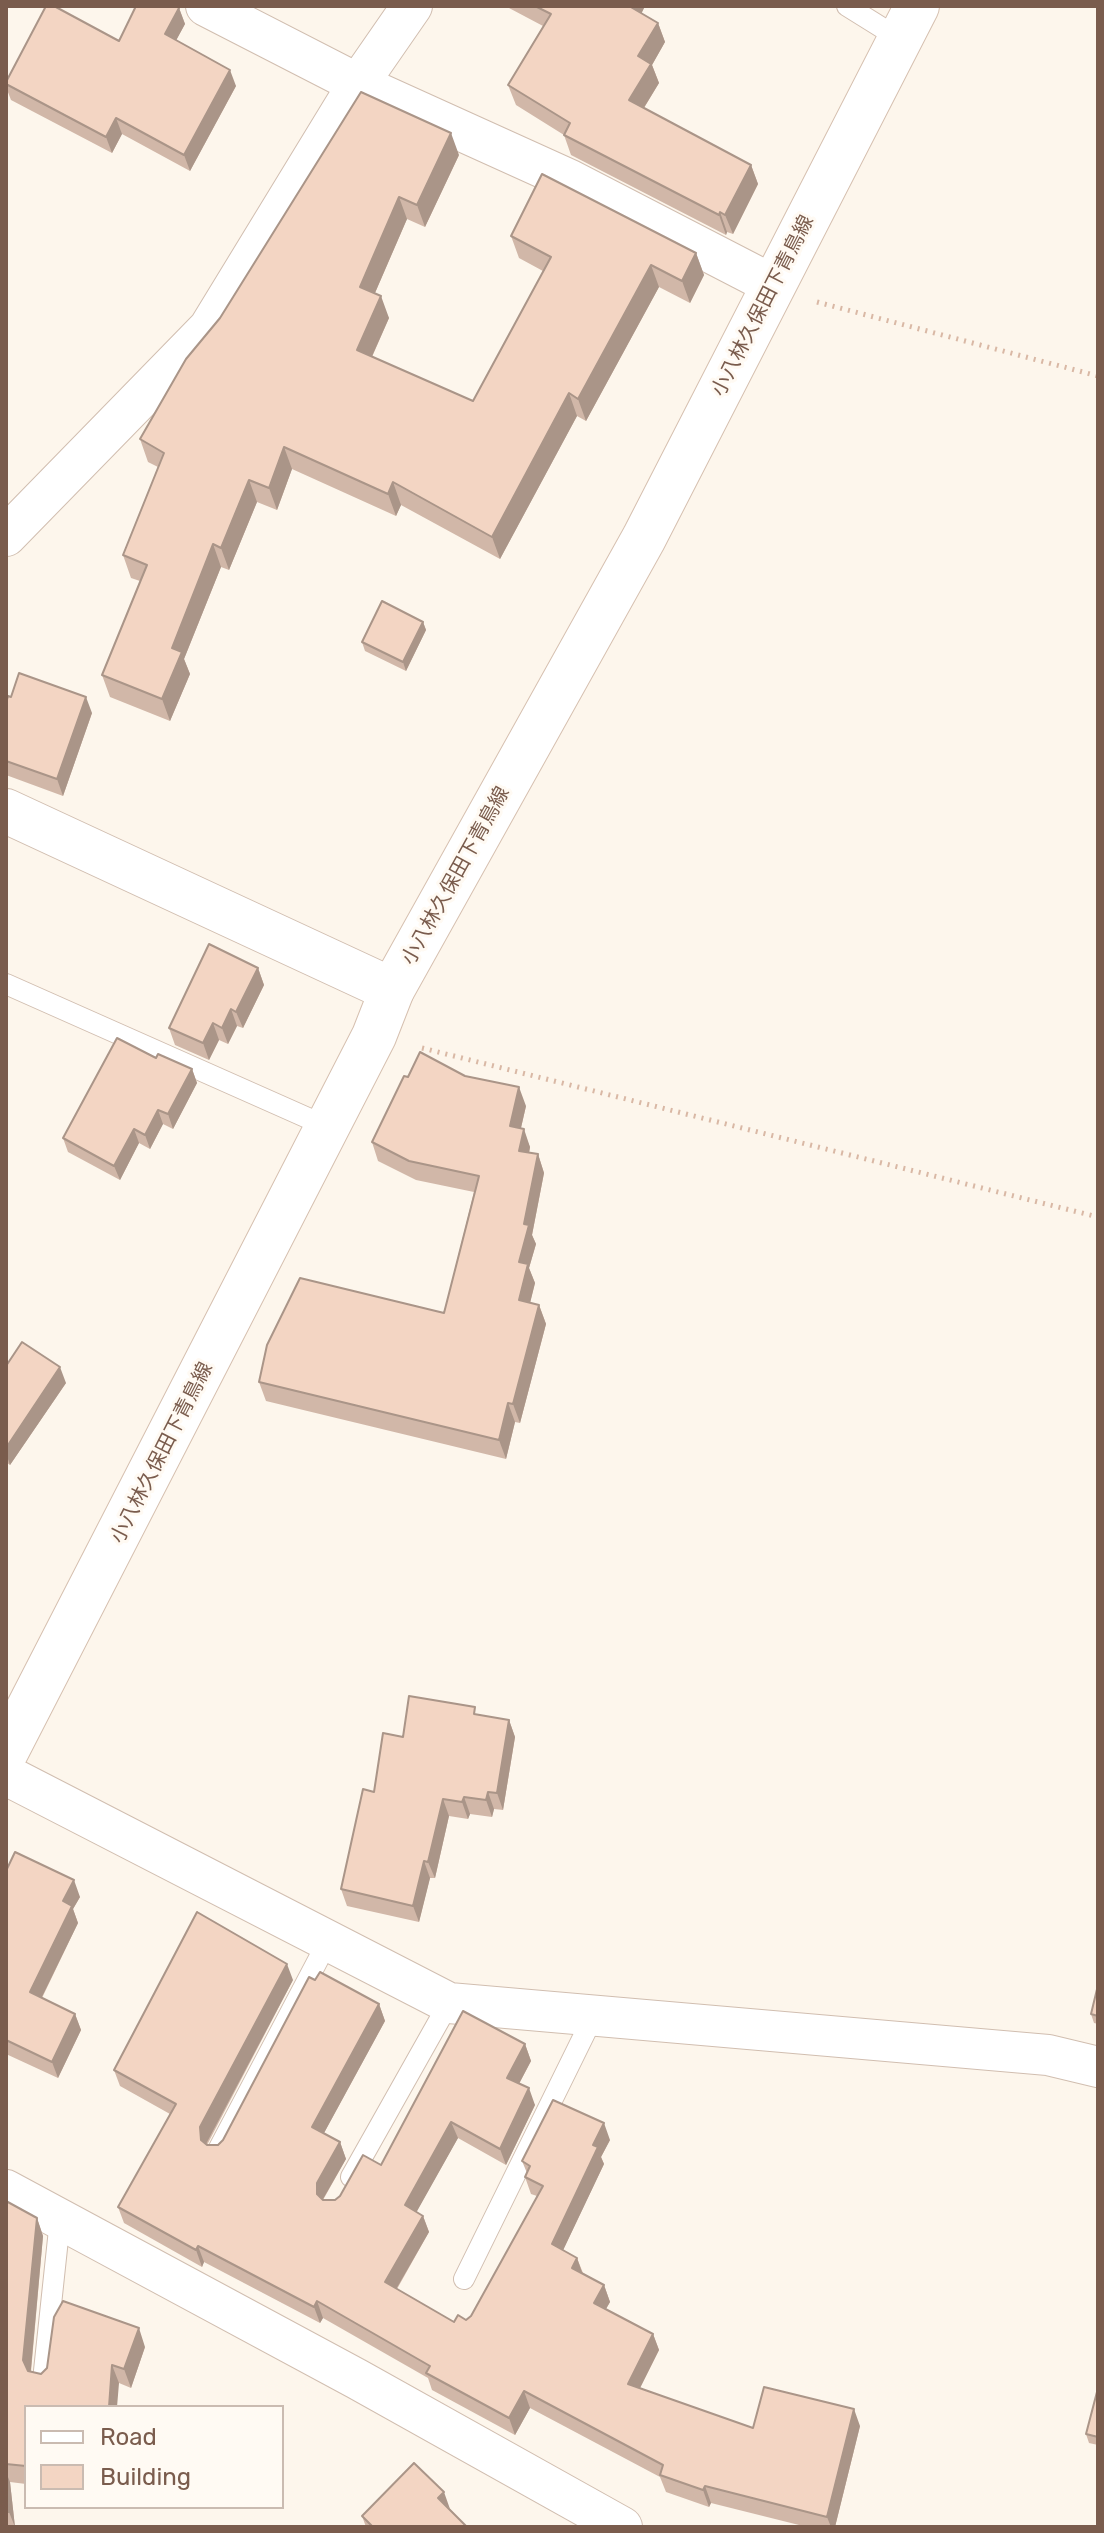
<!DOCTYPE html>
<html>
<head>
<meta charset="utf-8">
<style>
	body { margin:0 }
	#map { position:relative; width:1104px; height:2533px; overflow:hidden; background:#fdf6ec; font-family:Rubik,sans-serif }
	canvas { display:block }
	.frame { position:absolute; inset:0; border:8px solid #7a5c4d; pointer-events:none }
	.legend { position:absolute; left:24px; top:2405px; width:260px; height:104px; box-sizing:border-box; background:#fffaf3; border:2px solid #cabbb1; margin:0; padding:10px 14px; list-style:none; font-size:24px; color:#7a5c4d }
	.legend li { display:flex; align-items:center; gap:16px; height:40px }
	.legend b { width:40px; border:2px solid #cabbb1 }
</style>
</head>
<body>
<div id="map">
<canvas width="1104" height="2533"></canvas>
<div class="frame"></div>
<ul class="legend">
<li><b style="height:10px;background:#fff"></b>Road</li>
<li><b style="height:22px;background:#f3d5c3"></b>Building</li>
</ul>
</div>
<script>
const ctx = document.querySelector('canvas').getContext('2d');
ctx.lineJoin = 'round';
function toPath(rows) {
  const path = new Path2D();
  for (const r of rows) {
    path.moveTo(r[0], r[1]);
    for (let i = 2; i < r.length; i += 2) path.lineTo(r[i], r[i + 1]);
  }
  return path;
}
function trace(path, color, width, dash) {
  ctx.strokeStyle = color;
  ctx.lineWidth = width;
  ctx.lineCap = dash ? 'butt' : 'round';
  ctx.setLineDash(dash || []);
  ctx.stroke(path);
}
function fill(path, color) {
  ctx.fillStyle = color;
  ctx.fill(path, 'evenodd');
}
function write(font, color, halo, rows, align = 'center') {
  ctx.font = font + ' Rubik,"Noto Sans JP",sans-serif';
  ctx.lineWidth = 6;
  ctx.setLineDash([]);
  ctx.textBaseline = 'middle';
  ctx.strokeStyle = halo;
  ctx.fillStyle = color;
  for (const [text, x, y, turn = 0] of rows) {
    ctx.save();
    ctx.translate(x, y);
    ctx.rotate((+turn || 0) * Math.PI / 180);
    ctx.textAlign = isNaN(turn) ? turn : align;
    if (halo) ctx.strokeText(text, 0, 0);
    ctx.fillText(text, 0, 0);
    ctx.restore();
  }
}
const service = toPath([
	[847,6,900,39],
	[6,984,328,1127],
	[218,2150,328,1941],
	[351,2177,449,2003],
	[464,2279,593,2017],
	[43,2380,60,2220]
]);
const minor = toPath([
	[206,6,358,84,570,180,773,285],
	[6,536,209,328,358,84,412,6],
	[6,1775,449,2003,1048,2055,1098,2067],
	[6,2190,357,2379,622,2527]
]);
const tertiary = toPath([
	[6,811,392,990]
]);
const secondary = toPath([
	[6,1752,374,1036,392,990,644,538,917,6]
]);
trace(service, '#d1beb0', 22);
trace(minor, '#d1beb0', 42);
trace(tertiary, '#d1beb0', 46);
trace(secondary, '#d6c0b0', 46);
trace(toPath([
	[817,302,1098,376],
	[422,1048,1098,1217]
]), '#d9b8a5', 5, [2, 6]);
trace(service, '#fff', 20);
trace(minor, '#fff', 40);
trace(tertiary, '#fff', 44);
trace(secondary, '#fff', 44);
fill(toPath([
	[508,6,645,6,641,13,658,23,665,42,652,65,659,83,644,108,751,165,758,184,733,234,727,232,726,235,571,155,564,135,516,105,508,85,543,26,509,8],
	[179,8,185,24,176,40,236,86,190,171,122,134,112,153,11,100,6,87,6,82,119,41],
	[459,155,425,227,407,219,375,293,389,318,372,357,473,401,543,271,519,258,511,236,696,253,704,275,690,303,659,287,586,421,577,416,500,559,401,505,396,516,292,469,277,510,257,502,229,570,221,567,184,659,190,674,170,721,110,697,102,675,140,581,131,578,123,555,158,467,148,462,140,439,220,318],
	[423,622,426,630,406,671,365,651,362,642],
	[6,703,92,713,63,796,6,775],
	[258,968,264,985,243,1028,237,1026,228,1044,219,1040,209,1060,175,1045,169,1028],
	[156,1058,192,1069,197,1083,173,1129,163,1124,150,1149,139,1143,120,1180,68,1152,63,1138],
	[526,1106,521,1128,530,1147,529,1153,538,1154,544,1173,532,1235,536,1244,529,1268,535,1283,530,1303,539,1305,546,1324,520,1423,515,1422,506,1459,266,1401,259,1382,444,1313,474,1192,416,1180,378,1161,372,1142],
	[6,1366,66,1383,10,1465,6,1462],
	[478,1715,509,1720,515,1737,503,1810,494,1809,492,1817,470,1814,468,1819,449,1816,435,1878,430,1878,419,1922,347,1906,341,1889,374,1792,403,1737],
	[6,1871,80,1897,73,1909,78,1923,42,1998,75,2014,81,2030,58,2078,6,2054],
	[293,1980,207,2145,218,2145,223,2140,315,1980,379,2004,385,2021,324,2133,340,2142,346,2159,323,2200,335,2200,381,2165,525,2044,531,2061,519,2084,535,2105,506,2165,458,2138,416,2212,423,2216,429,2232,397,2289,454,2322,466,2320,471,2316,537,2196,531,2194,525,2177,527,2173,522,2161,610,2140,601,2157,604,2164,563,2250,577,2258,583,2273,604,2285,610,2302,606,2309,653,2334,659,2350,640,2388,753,2428,860,2426,835,2527,807,2527,711,2503,709,2507,666,2492,660,2477,530,2408,515,2435,432,2390,428,2378,323,2318,320,2323,204,2262,202,2267,124,2223,118,2207,170,2114,120,2086,114,2070],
	[1098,1985,1098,2024,1094,2023,1091,2014],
	[6,2201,37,2218,43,2236,31,2372,41,2374,145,2347,131,2388,119,2383,26,2407,26,2484,10,2482,15,2527,6,2527],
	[1098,2388,1098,2445,1089,2443,1086,2434],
	[450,2509,467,2527,366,2527,362,2516]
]), '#d1b7a8');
fill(toPath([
	[629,6,645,6,636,25],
	[179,8,185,24,171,50,165,34],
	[658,23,665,42,652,65,659,83,637,119,629,100,638,56],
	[230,70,236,86,190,171,184,155],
	[116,118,122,134,112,153,106,137],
	[451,133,459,155,425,227,417,205],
	[751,165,758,184,733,234,725,215],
	[399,197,407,219,368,309,360,287],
	[720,212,727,232,726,235,719,215],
	[696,253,704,275,690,303,682,281],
	[651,265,659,287,586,421,578,399],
	[381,296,389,318,365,372,357,350],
	[569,393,577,416,500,559,492,537],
	[284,447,292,469,277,510,269,488],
	[249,480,257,502,229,570,221,548],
	[393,482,401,505,396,516,388,494],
	[213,544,221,567,184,659,190,674,170,721,162,699,172,648],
	[423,622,426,630,406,671,403,662],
	[86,697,92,713,63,796,57,779],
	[258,968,264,985,243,1028,236,1012],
	[231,1009,237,1026,228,1044,222,1028],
	[213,1023,219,1040,209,1060,203,1043],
	[192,1069,197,1083,173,1129,168,1114],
	[519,1087,526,1106,517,1145,510,1126],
	[158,1110,163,1124,150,1149,145,1135],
	[134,1129,139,1143,120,1180,114,1166],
	[524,1129,530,1147,526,1170,519,1151],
	[538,1154,544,1173,532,1235,536,1244,529,1268,535,1283,526,1319,519,1300,519,1262,524,1224],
	[539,1305,546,1324,520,1423,513,1404],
	[60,1367,66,1383,10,1465,6,1453,6,1448],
	[508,1403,515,1422,506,1459,499,1440],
	[509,1720,515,1737,503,1810,497,1793],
	[488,1792,494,1809,492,1817,486,1800],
	[464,1797,470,1814,468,1819,462,1802],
	[443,1799,449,1816,435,1878,428,1862],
	[424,1861,430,1878,419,1922,413,1906],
	[74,1880,80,1897,73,1909,78,1923,36,2009,30,1992,63,1901],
	[287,1964,293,1980,206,2144,207,2156,201,2140,200,2127],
	[379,2004,385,2021,318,2144,312,2127],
	[75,2014,81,2030,58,2078,52,2062],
	[525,2044,531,2061,513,2095,507,2078],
	[529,2088,535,2105,506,2165,500,2149],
	[451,2122,458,2138,411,2222,405,2205],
	[604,2123,610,2140,601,2157,604,2164,558,2261,552,2244,593,2145],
	[340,2142,346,2159,323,2199,317,2194,317,2183],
	[423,2216,429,2232,391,2298,385,2282],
	[37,2218,43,2236,30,2379,23,2360],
	[198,2246,204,2262,202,2267,196,2250],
	[577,2258,583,2275,572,2268],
	[604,2285,610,2302,600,2319,594,2303],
	[317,2301,323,2318,320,2323,314,2307],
	[139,2328,145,2347,131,2388,124,2369],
	[653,2334,659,2350,634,2400,628,2384],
	[112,2365,119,2383,117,2407,109,2407],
	[524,2391,530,2408,515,2435,509,2418],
	[854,2409,860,2426,835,2527,831,2527,827,2517],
	[6,2472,10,2482,15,2527,9,2512,6,2487],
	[705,2486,711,2503,709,2507,703,2490],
	[444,2492,450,2509,438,2498]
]), '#aa9588');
const building = toPath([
	[46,6,54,6,119,41,136,6,176,6,179,8,165,34,230,70,184,155,116,118,106,137,6,84,6,82,46,6],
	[535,6,629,6,658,23,638,56,651,64,629,100,751,165,725,215,720,212,719,215,564,135,570,123,508,85,551,14,535,6],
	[361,92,451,133,417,205,399,197,360,287,381,296,357,350,473,401,551,257,511,236,542,174,696,253,682,281,651,265,578,399,569,393,492,537,393,482,388,494,284,447,269,488,249,480,221,548,213,544,172,648,182,652,162,699,102,675,147,565,123,555,164,453,140,439,186,359,220,318,361,92],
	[382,601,423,622,403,662,362,642,382,601],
	[19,673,86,697,57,779,6,761,6,703,8,696,11,697,19,673],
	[209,944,258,968,236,1012,231,1009,222,1028,213,1023,203,1043,169,1028,209,944],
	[117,1038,156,1058,158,1054,192,1069,168,1114,158,1110,145,1135,134,1129,114,1166,63,1138,117,1038],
	[420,1052,465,1076,519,1087,510,1126,524,1129,519,1151,538,1154,524,1224,529,1225,519,1262,528,1264,519,1300,539,1305,513,1404,508,1403,499,1440,259,1382,267,1345,300,1278,444,1313,479,1176,409,1161,372,1142,404,1076,408,1077,420,1052],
	[22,1342,60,1367,6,1448,6,1366,22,1342],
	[409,1696,475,1707,474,1714,509,1720,497,1793,488,1792,486,1800,464,1797,462,1802,443,1799,428,1862,424,1861,413,1906,341,1889,363,1789,374,1792,383,1733,403,1737,409,1696],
	[15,1852,74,1880,63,1901,72,1906,30,1992,75,2014,52,2062,6,2040,6,1871,15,1852],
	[197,1912,287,1964,200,2127,201,2140,207,2145,218,2145,223,2140,309,1977,315,1980,320,1972,379,2004,312,2127,340,2142,317,2183,317,2194,323,2200,335,2200,340,2196,363,2155,381,2165,463,2011,525,2044,507,2078,529,2088,500,2149,451,2122,405,2205,423,2216,385,2282,454,2322,458,2315,466,2320,471,2316,543,2186,525,2177,530,2166,522,2161,553,2100,604,2123,593,2145,598,2147,552,2244,577,2258,572,2268,604,2285,594,2303,653,2334,628,2384,753,2428,764,2387,854,2409,827,2517,705,2486,703,2490,660,2475,663,2465,524,2391,509,2418,426,2373,430,2366,317,2301,314,2307,198,2246,196,2250,118,2207,176,2104,114,2070,197,1912],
	[1098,1985,1098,2016,1091,2014,1098,1985],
	[6,2201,37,2218,23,2360,28,2371,41,2374,47,2368,54,2317,63,2301,139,2328,124,2369,112,2365,109,2407,26,2407,26,2466,6,2464,6,2201],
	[1098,2388,1098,2437,1086,2434,1098,2388],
	[414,2463,444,2492,438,2498,467,2527,373,2527,362,2516,414,2463],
	[6,2487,9,2512,6,2512,6,2487]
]);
fill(building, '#f3d5c3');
trace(building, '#aa9588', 2);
write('20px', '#7a5c4d', '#fffaf3', [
	["小八林久保田下青鳥線",763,306,-63],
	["小八林久保田下青鳥線",456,876,-61],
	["小八林久保田下青鳥線",162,1453,-63]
]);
</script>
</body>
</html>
